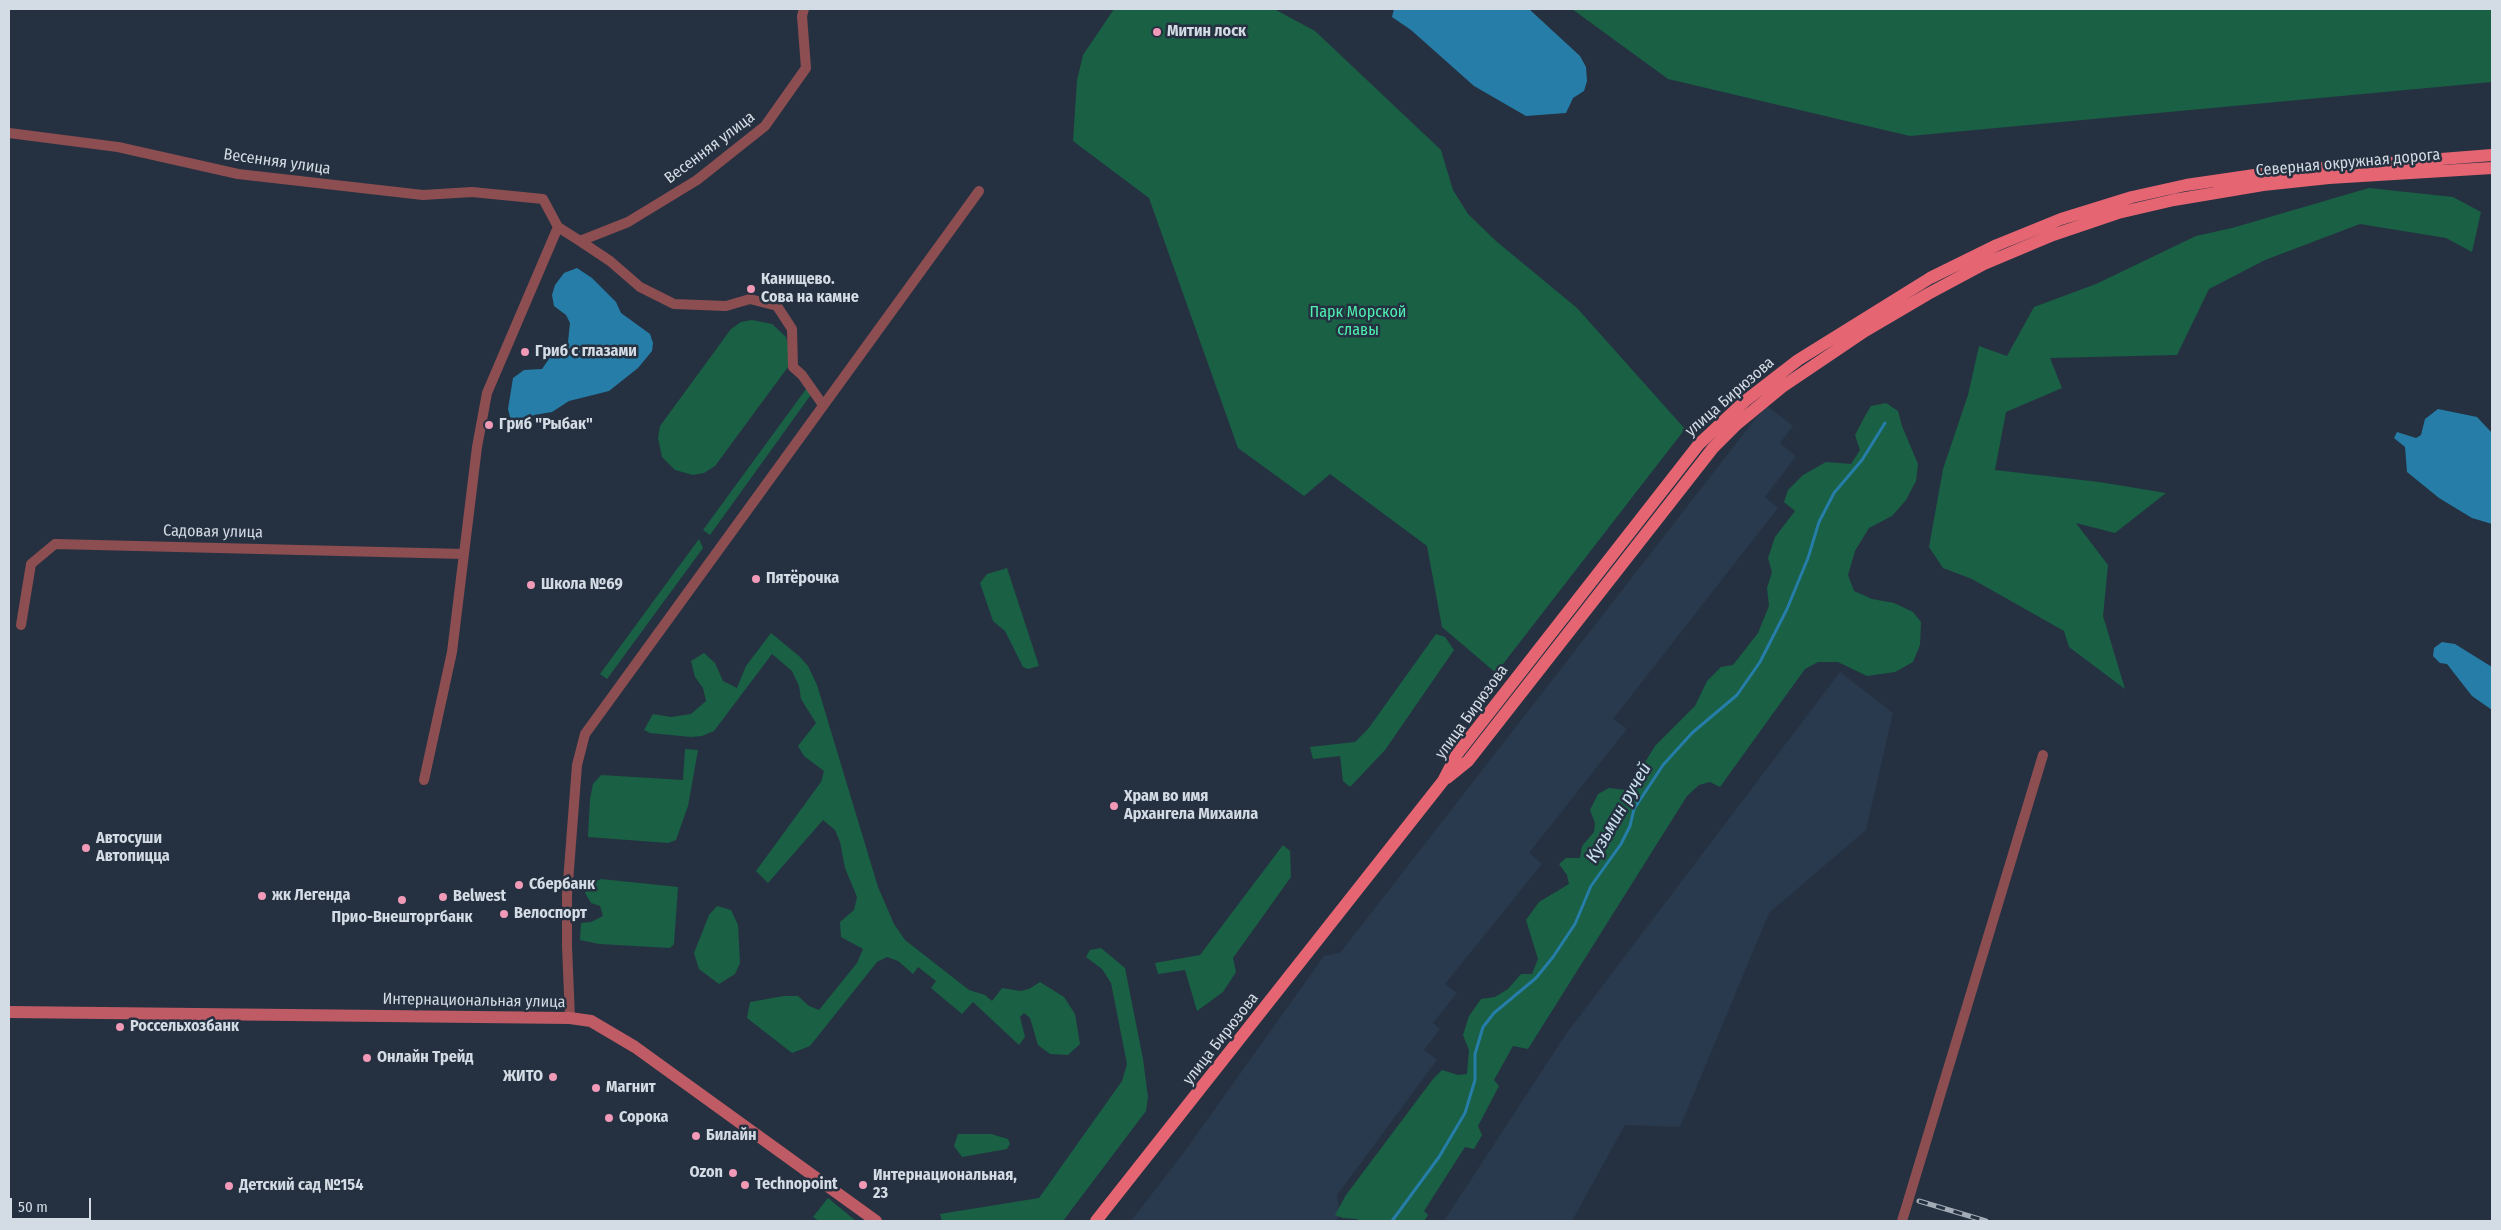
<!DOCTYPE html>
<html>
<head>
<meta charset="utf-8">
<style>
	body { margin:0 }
	#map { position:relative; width:2501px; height:1230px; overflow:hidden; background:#253140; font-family:"Fira Sans Condensed",sans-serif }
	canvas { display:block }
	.frame { position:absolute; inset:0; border:10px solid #d3dbe4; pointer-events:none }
	.scale { position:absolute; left:10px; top:1198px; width:81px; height:22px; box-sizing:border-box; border:2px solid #d3dbe4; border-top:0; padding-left:6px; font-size:15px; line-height:18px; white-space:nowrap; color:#d3dbe4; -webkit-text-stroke:4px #253140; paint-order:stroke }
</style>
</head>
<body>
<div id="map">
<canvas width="2501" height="1230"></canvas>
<div class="frame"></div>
<div class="scale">50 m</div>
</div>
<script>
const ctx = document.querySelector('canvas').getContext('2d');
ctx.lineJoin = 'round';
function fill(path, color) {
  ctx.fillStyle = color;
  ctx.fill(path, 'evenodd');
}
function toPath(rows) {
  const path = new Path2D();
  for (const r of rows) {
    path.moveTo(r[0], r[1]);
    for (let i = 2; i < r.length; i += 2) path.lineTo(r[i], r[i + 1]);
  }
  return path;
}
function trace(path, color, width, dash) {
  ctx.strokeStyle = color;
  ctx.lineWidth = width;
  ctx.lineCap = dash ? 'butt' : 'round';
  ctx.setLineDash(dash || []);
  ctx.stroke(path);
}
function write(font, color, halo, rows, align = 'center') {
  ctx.font = font + ' "Fira Sans Condensed",sans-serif';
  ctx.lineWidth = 5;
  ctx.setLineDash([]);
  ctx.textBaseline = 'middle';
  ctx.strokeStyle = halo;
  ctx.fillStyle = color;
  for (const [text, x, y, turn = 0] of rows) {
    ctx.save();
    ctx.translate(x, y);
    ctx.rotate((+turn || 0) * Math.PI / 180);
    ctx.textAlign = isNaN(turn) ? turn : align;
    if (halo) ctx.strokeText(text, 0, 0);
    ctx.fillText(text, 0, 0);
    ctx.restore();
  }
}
fill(toPath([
	[1766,405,1793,426,1780,443,1796,456,1765,497,1778,508,1613,719,1627,729,1529,853,1542,864,1445,984,1457,993,1433,1023,1440,1029,1424,1050,1437,1060,1337,1195,1340,1216,1335,1221,1131,1221,1185,1151,1324,956,1340,953],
	[1840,672,1893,713,1866,830,1769,913,1680,1127,1625,1125,1572,1221,1444,1221,1566,1034]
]), '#293a4e');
fill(toPath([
	[1114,9,1274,9,1315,31,1441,150,1453,190,1468,214,1496,241,1577,308,1685,429,1496,673,1442,627,1427,546,1330,474,1304,496,1238,448,1149,198,1073,141,1077,80,1083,55],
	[1572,9,2492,9,2492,82,1910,136,1668,79],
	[2369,188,2453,197,2481,212,2472,252,2446,238,2360,224,2265,260,2209,289,2177,355,2050,358,2062,388,2006,412,1995,470,2099,482,2166,493,2115,533,2076,523,2108,565,2103,616,2125,689,2069,647,2064,631,1972,579,1943,568,1929,547,1943,469,1968,395,1979,346,2007,356,2034,307,2096,284,2196,236,2232,228],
	[752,320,772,324,786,337,791,357,788,367,715,466,704,473,693,475,675,470,662,457,658,438,660,426,731,329,741,322],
	[809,385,815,389,710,535,703,530],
	[1886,403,1898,411,1902,426,1918,464,1916,481,1906,500,1892,516,1869,528,1855,551,1848,575,1854,591,1872,599,1894,603,1913,612,1921,622,1920,645,1913,662,1895,672,1867,676,1838,662,1818,662,1805,669,1720,787,1710,782,1699,785,1687,796,1528,1049,1513,1046,1494,1080,1499,1086,1478,1126,1482,1135,1474,1149,1465,1147,1424,1211,1428,1215,1424,1221,1360,1221,1357,1219,1343,1218,1335,1215,1346,1195,1433,1079,1442,1070,1458,1075,1467,1074,1469,1050,1463,1035,1469,1016,1481,999,1495,997,1508,989,1521,974,1532,974,1538,959,1526,920,1539,902,1569,884,1567,875,1559,864,1566,858,1580,858,1582,846,1594,832,1595,823,1590,810,1598,794,1609,788,1626,790,1642,780,1644,764,1655,746,1695,706,1707,681,1721,667,1733,665,1758,633,1769,606,1767,588,1772,572,1768,558,1775,537,1795,511,1784,502,1788,490,1803,475,1826,462,1851,464,1860,450,1855,435,1865,416,1871,406],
	[699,539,703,548,607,679,600,674],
	[1007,568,1039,666,1028,669,1023,667,1005,631,993,621,980,583,987,574],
	[771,633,799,656,808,666,817,685,878,887,894,924,905,940,969,990,985,995,992,1001,1002,988,1020,991,1029,989,1040,982,1064,997,1075,1014,1080,1044,1068,1055,1050,1054,1038,1045,1030,1018,1024,1013,1020,1017,1025,1037,1019,1045,973,1002,962,1014,931,988,936,981,918,967,913,974,898,961,887,957,877,962,810,1046,792,1053,747,1018,750,1002,784,996,798,996,809,1006,819,1010,857,963,863,949,841,937,840,922,854,910,857,897,845,868,840,842,835,830,823,820,768,883,756,871,821,782,824,771,804,756,798,746,816,723,801,699,799,686,792,671,772,654,714,731,702,736,691,737,650,733,644,730,653,714,671,717,691,714,706,701,703,688,695,677,691,661,704,653,715,663,723,681,737,688,746,666],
	[1436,634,1445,637,1454,650,1385,750,1350,787,1343,781,1340,756,1313,759,1310,747,1355,742,1368,729],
	[685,749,698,750,688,806,676,840,668,843,588,837,590,799,593,784,601,775,683,780],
	[1283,845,1290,851,1291,877,1233,958,1236,972,1223,992,1197,1011,1185,970,1158,974,1155,963,1200,955],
	[601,879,678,887,674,944,670,948,599,944,580,940,581,923,591,922,603,916,600,906,591,903,585,893,589,884],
	[717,906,731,910,738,925,740,963,735,974,719,984,699,969,694,953,709,915],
	[1101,948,1125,968,1143,1059,1148,1097,1146,1111,1063,1221,942,1221,940,1214,1039,1198,1122,1081,1127,1064,1111,983,1102,969,1086,957,1090,950],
	[958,1134,991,1134,1008,1139,1010,1144,1007,1149,962,1157,954,1146],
	[828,1198,856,1221,819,1221,813,1217]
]), '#196045');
fill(toPath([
	[1394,9,1529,9,1580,56,1586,67,1587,81,1584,91,1573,98,1566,113,1526,116,1474,86,1411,30,1392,17],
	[577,268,592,278,616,302,621,313,650,334,653,343,652,351,638,368,609,391,569,401,552,412,534,415,522,424,516,423,510,417,508,409,513,378,524,370,542,369,553,353,568,342,570,323,566,315,554,306,552,295,555,285,564,273],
	[2438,409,2477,417,2492,433,2492,524,2472,518,2439,498,2407,472,2405,447,2394,438,2397,432,2416,438,2421,435,2425,419],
	[2442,642,2455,644,2492,667,2492,710,2472,696,2447,664,2440,663,2433,656,2434,648]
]), '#267da7');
trace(toPath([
	[1392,1221,1439,1157,1465,1113,1475,1080,1475,1054,1483,1027,1494,1013,1536,978,1553,957,1575,924,1591,886,1621,844,1630,826,1634,809,1663,765,1692,733,1737,695,1760,662,1787,609,1808,558,1819,522,1834,493,1862,460,1885,423]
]), '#267da7', 3);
trace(toPath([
	[9,133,118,147,238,174,423,195,472,192,543,199,558,227,487,393,477,447,452,652,424,780],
	[558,227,580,241,628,222,697,180,765,126,806,68,802,16,804,9],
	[580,241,610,261,640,287,674,304,726,306,750,299,777,306,792,329,793,367,802,375,823,405],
	[21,625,31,564,55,544,464,554],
	[570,1018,567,946,567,895,577,765,585,734,979,191],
	[1902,1221,2043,755]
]), '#8d4e52', 10);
trace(toPath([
	[9,1012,570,1018,591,1021,635,1047,876,1221]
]), '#bf5b64', 12);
trace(toPath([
	[1447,778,1468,761,1713,448,1737,424,1782,387,1865,331,1928,294,1984,264,2053,235,2118,213,2174,200,2263,185,2329,178,2492,168],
	[1096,1221,1443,781,1457,754,1699,444,1745,401,1798,360,1930,278,1997,245,2061,219,2132,197,2186,185,2275,172,2492,155]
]), '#e56572', 12);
const rail = toPath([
	[1919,1201,1986,1221]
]);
trace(rail, '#a3acb6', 5);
trace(rail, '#253140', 3, [9]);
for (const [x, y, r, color] of [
	[1157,32,5,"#f09ab7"],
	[751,289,5,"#f09ab7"],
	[525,352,5,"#f09ab7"],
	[489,425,5,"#f09ab7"],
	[756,579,5,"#f09ab7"],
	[531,585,5,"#f09ab7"],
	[1114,806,5,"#f09ab7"],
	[86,848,5,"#f09ab7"],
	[519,885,5,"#f09ab7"],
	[262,896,5,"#f09ab7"],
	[443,897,5,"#f09ab7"],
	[402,900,5,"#f09ab7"],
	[504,914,5,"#f09ab7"],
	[120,1027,5,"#f09ab7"],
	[367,1058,5,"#f09ab7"],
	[553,1077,5,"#f09ab7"],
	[596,1088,5,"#f09ab7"],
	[609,1118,5,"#f09ab7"],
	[696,1136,5,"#f09ab7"],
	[733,1173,5,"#f09ab7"],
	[745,1185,5,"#f09ab7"],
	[863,1185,5,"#f09ab7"],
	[229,1186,5,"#f09ab7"]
]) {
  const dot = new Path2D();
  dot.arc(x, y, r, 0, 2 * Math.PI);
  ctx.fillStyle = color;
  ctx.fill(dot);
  trace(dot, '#253140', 2);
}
write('bold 16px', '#d3dbe4', '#253140', [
	["Митин лоск",1167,32],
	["Канищево.",761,280],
	["Сова на камне",761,298],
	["Гриб с глазами",535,352],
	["Гриб \"Рыбак\"",499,425],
	["Пятёрочка",766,579],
	["Школа №69",541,585],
	["Храм во имя",1124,797],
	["Архангела Михаила",1124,815],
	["Автосуши",96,839],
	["Автопицца",96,857],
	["Сбербанк",529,885],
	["жк Легенда",272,896],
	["Belwest",453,897],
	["Велоспорт",514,914],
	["Прио-Внешторгбанк",402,918,"center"],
	["Россельхозбанк",130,1027],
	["Онлайн Трейд",377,1058],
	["ЖИТО",543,1077,"right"],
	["Магнит",606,1088],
	["Сорока",619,1118],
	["Билайн",706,1136],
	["Ozon",723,1173,"right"],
	["Интернациональная,",873,1176],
	["23",873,1194],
	["Technopoint",755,1185],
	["Детский сад №154",239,1186]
], 'left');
write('16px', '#d3dbe4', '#253140', [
	["Весенняя улица",710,148,-37],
	["Весенняя улица",277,162,8],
	["Северная окружная дорога",2348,163,-5],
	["улица Бирюзова",1730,397,-41],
	["Садовая улица",213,532,1],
	["улица Бирюзова",1472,712,-54],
	["Интернациональная улица",474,1001,1],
	["улица Бирюзова",1221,1039,-52]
]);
write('16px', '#4feeb1', '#253140', [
	["Парк Морской",1358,313],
	["славы",1358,331]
]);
write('italic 18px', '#cbe2f0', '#253140', [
	["Кузьмин ручей",1619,813,-60]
]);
</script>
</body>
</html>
